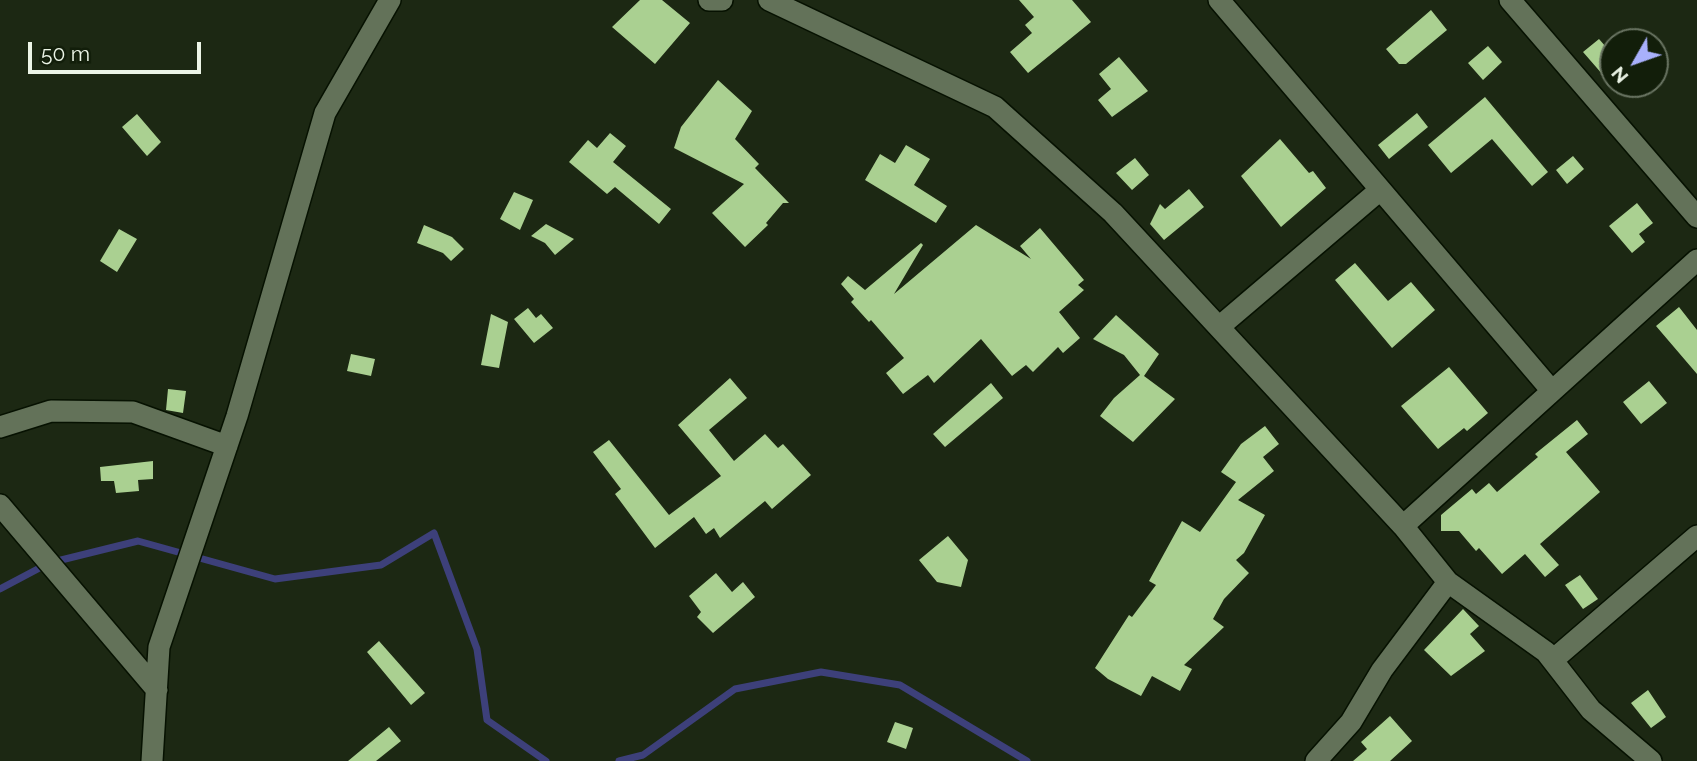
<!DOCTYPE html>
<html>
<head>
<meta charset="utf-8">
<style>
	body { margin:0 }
	#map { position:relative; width:1697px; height:761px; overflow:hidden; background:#1c2813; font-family:Raleway,sans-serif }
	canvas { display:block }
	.north { position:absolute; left:1599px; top:28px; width:70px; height:70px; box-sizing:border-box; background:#121e0a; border:2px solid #697462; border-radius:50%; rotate:230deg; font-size:19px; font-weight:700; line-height:28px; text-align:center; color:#ecf5e7 }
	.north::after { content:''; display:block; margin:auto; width:24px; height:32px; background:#a8b0fc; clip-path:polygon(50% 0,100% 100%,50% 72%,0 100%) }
	.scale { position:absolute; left:28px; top:42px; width:173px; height:32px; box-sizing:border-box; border:4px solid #ecf5e7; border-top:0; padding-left:9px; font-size:21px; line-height:24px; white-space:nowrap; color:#ecf5e7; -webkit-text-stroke:5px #121e0a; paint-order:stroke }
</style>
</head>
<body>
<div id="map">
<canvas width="1697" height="761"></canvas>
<div class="north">N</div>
<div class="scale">50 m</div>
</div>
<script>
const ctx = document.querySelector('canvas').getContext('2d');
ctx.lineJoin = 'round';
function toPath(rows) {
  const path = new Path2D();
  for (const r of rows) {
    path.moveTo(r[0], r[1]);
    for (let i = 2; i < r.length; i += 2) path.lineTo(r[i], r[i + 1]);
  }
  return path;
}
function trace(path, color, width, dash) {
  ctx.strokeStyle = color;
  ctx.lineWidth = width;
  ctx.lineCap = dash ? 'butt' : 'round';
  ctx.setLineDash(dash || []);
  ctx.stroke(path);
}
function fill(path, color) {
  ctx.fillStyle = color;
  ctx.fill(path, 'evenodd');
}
trace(toPath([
	[0,589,49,563,138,541,275,579,381,565,434,533,477,649,487,720,546,761],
	[619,761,643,755,735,689,821,672,900,685,1027,761]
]), '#3d407a', 7);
fill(toPath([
	[640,0,662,0,690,23,655,64,612,27],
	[1019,0,1072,0,1091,22,1028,73,1010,52,1032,33,1025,25,1034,17],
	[1431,10,1447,30,1406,64,1399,64,1386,49],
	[1599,39,1613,55,1613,67,1603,75,1583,52],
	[1488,46,1502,62,1483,80,1468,63],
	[1119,57,1148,91,1112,117,1098,100,1111,89,1099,74],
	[718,80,752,111,735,139,759,164,755,168,789,203,783,203,766,223,768,225,745,247,712,213,744,184,674,148,681,127],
	[1485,97,1548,172,1532,186,1492,139,1451,173,1428,145],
	[1417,113,1428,127,1389,159,1378,145],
	[137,114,161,142,147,156,122,127],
	[610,133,626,146,613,162,671,209,659,224,615,187,607,194,569,162,588,140,597,148],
	[1280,139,1309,173,1313,171,1326,188,1281,227,1241,176],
	[906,145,930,159,914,185,947,206,936,223,865,180,880,154,895,163],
	[1573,156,1584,169,1567,184,1556,170],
	[1135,158,1149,175,1132,190,1116,173],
	[1189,189,1204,207,1164,240,1150,224,1160,204,1165,209],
	[514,192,533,200,520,230,500,219],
	[1637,203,1653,223,1639,234,1645,242,1632,253,1609,226],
	[546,224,574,239,555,255,545,243,531,236],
	[424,225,452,237,464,249,451,261,443,253,417,243],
	[976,225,1031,259,1020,246,1040,228,1084,280,1078,285,1084,290,1059,312,1080,338,1063,353,1058,347,1033,372,1026,365,1012,376,981,339,934,383,928,375,903,394,886,373,904,358,871,320,869,322,851,302,854,299,841,284,848,276,865,290,921,243,923,245,894,294],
	[119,229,137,239,117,272,100,261],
	[1355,263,1388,301,1411,282,1435,310,1392,348,1335,280],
	[1679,307,1697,330,1697,374,1656,326],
	[528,308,536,318,541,314,553,328,534,343,514,319],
	[491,314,508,322,499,368,481,365],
	[1116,315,1159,354,1144,376,1175,399,1133,442,1100,416,1114,398,1140,375,1124,355,1093,339],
	[351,354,375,359,371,376,347,371],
	[1449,367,1488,413,1467,431,1464,428,1438,449,1401,406],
	[730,378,747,398,709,430,734,461,765,434,778,448,783,444,811,475,772,509,765,501,720,538,714,528,706,534,694,517,655,548,615,494,621,489,593,452,609,440,669,515,721,476,678,425],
	[1649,381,1667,403,1641,424,1623,402],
	[991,383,1003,398,945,447,933,434],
	[168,389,186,391,183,413,166,410],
	[1577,420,1588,434,1566,452,1600,492,1540,544,1559,565,1545,577,1525,554,1502,574,1479,548,1476,551,1459,531,1441,531,1441,515,1472,489,1476,494,1489,483,1497,492,1538,457,1535,454],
	[1265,426,1279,444,1263,457,1274,471,1238,500,1265,515,1244,553,1236,560,1249,573,1224,599,1213,619,1224,627,1184,665,1192,669,1180,691,1152,676,1141,696,1108,679,1095,668,1129,615,1132,617,1156,585,1149,581,1182,521,1200,532,1236,482,1221,472,1241,444],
	[153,461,153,479,138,480,139,491,116,493,114,481,101,481,100,467],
	[948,536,968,560,961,587,937,582,919,560],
	[716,573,732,592,743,582,755,597,713,633,697,617,701,612,689,596],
	[1580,575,1598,599,1583,609,1565,585],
	[1463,609,1479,626,1470,634,1485,651,1451,676,1424,650],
	[379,641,425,693,411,705,367,652],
	[1648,690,1666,717,1651,728,1631,703],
	[1390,716,1412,741,1390,761,1353,761,1367,749,1361,742],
	[895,722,913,728,906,749,887,742],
	[389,727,401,741,376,761,348,761]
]), '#aad091');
const minor = toPath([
	[709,0,722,0],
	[769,0,995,107,1113,213,1403,526,1448,582],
	[1219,0,1552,391],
	[1510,0,1697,217],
	[1219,327,1380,190],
	[0,427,51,411,133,412,227,446],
	[0,505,157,690],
	[1403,526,1697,260],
	[1554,659,1697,536],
	[152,761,159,647,237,416,325,113,390,0],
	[1316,761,1351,722,1382,670,1448,582,1546,652,1591,710,1651,761]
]);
trace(minor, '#061101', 24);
trace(minor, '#637259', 21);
</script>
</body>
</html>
